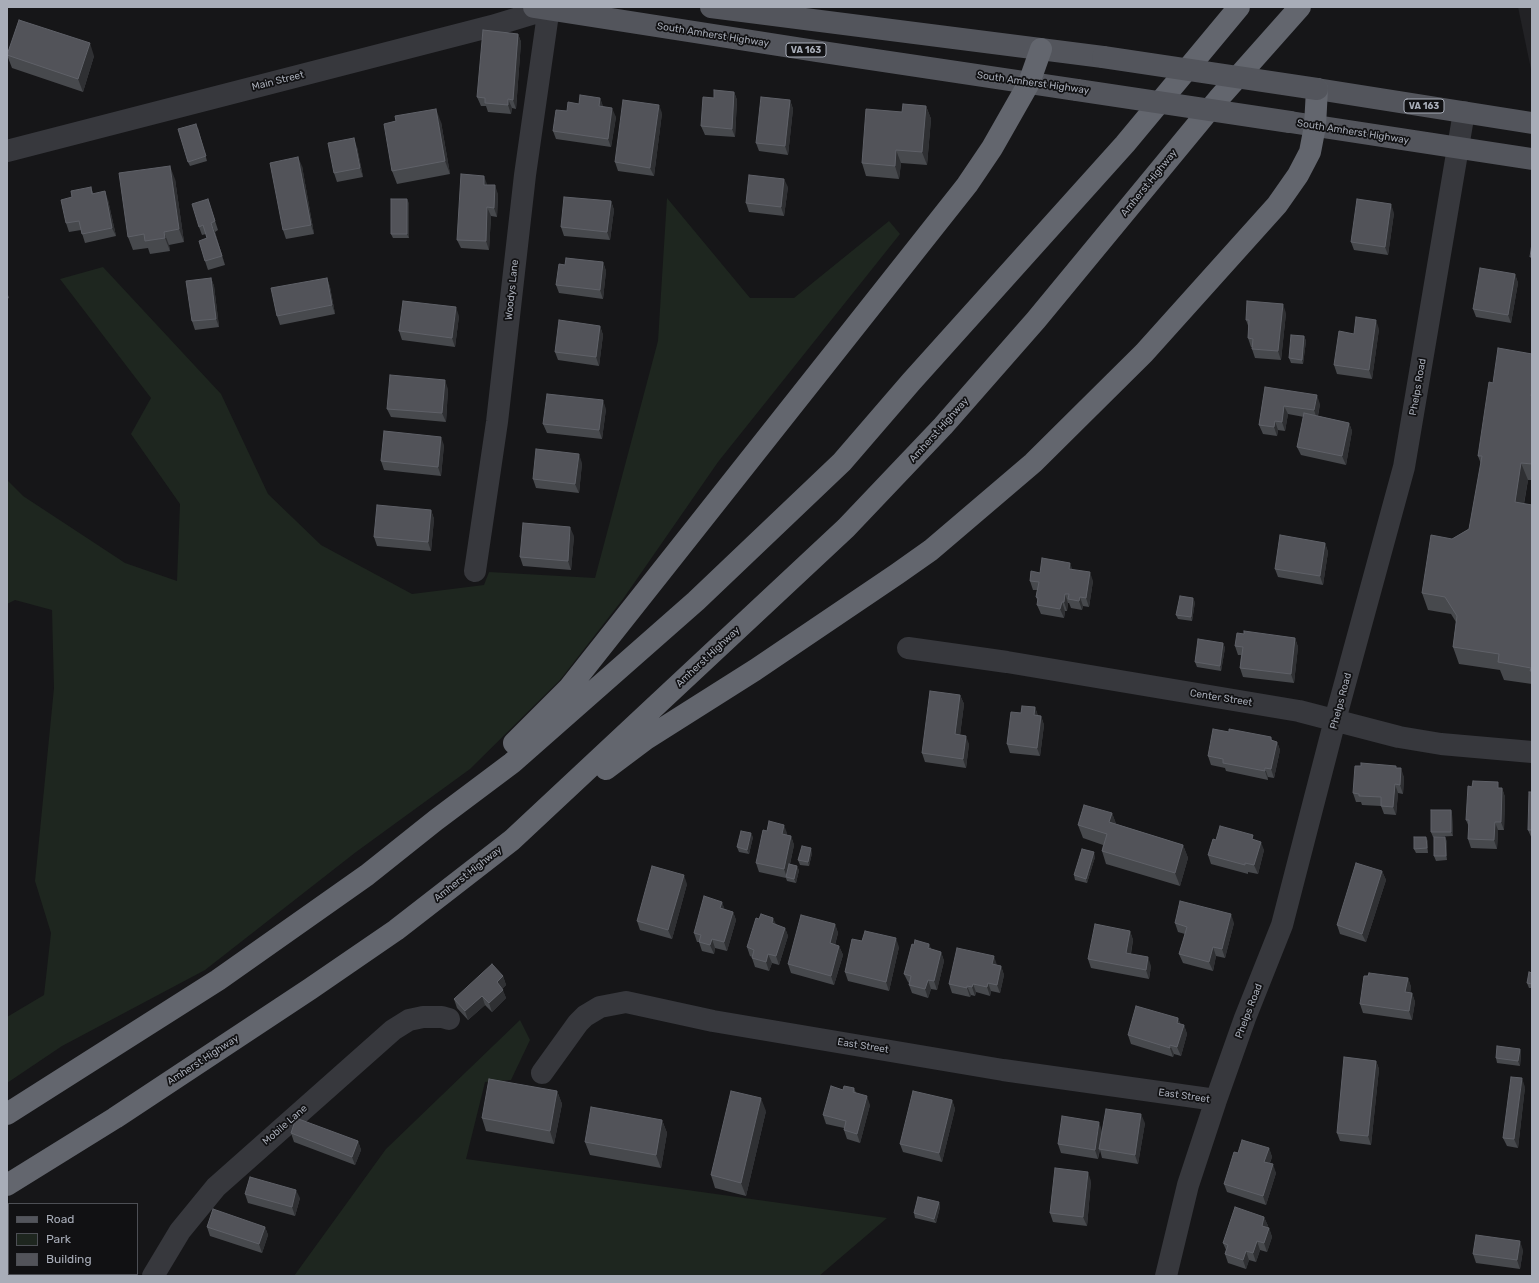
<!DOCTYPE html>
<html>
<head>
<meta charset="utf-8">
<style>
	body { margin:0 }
	#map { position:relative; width:1539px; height:1283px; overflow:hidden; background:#161618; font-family:Rubik,sans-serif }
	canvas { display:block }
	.frame { position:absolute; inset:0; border:8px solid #a8adb8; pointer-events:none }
	.legend { position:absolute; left:8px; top:1203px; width:130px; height:72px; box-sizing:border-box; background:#111113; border:1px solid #4d4f55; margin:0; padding:5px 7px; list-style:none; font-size:12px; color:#a8adb8 }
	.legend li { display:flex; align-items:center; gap:8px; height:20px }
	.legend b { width:20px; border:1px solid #4d4f55 }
</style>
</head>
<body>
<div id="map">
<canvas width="1539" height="1283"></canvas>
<div class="frame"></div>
<ul class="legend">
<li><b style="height:5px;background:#53555c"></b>Road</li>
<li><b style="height:11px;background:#1e261f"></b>Park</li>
<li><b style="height:11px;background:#525359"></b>Building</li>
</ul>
</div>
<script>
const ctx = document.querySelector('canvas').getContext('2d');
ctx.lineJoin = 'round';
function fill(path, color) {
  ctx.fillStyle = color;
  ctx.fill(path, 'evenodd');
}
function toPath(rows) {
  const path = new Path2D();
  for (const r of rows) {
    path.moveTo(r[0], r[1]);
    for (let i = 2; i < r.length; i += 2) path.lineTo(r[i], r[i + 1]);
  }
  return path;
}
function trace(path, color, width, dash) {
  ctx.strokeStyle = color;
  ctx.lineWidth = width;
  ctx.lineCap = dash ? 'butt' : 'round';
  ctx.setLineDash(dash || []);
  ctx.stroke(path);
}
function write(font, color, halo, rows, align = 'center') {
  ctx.font = font + ' Rubik,sans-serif';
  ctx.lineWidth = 3.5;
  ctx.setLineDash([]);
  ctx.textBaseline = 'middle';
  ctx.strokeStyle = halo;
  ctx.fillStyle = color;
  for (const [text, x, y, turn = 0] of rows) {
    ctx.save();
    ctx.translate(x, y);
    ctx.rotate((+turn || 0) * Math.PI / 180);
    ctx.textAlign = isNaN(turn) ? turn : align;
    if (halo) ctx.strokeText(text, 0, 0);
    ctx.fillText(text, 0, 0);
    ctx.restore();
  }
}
fill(toPath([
	[1518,7,1532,7,1532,74]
]), '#222225');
fill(toPath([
	[667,198,750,298,794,298,889,221,900,234,718,462,623,599,560,680,470,769,356,852,205,970,62,1046,7,1083,7,1017,44,995,51,933,35,881,54,688,52,610,15,600,7,604,7,480,23,496,125,563,177,581,180,504,131,434,151,398,60,279,103,267,221,394,268,494,321,545,412,594,484,585,489,572,595,578,658,341],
	[520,1020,530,1040,511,1080,485,1082,466,1159,887,1218,819,1276,294,1276,386,1149]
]), '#1e261f');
trace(toPath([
	[7,151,492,26,548,9],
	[475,571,497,422,525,175,549,7],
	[908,648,1007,662,1299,711,1399,737,1441,744,1532,752],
	[542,1073,578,1023,585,1016,600,1007,626,1002,713,1021,1003,1070,1216,1100],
	[153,1276,180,1231,216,1187,393,1030,409,1020,423,1017,442,1017,449,1019],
	[1166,1276,1188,1185,1216,1100,1245,1018,1282,925,1335,720,1404,467,1464,112]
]), '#37383d', 22);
trace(toPath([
	[534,7,816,51,1077,90],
	[711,7,1103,57],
	[1317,89,1532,123],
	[1290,122,1532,159]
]), '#53555c', 22);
trace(toPath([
	[514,743,569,688,967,185,992,148,1029,83,1041,49],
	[606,769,646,739,755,670,897,574,931,550,1033,463,1144,353,1277,205,1298,175,1310,152,1315,126,1317,89],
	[7,1114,218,980,367,875,436,820,512,763,696,601,842,462,911,382,1125,144,1239,7],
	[7,1185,115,1118,310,989,396,930,512,840,846,528,943,426,1036,320,1220,97,1300,7]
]), '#63666e', 22);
trace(toPath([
	[1103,57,1317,89],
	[1077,90,1290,122]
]), '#53555c', 22);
fill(toPath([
	[518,34,521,42,516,109,512,108,511,114,488,112,486,106,481,106,477,97],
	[7,55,94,56,83,92,12,68],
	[734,92,737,100,735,137,705,135,701,126,714,98],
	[600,98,603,107,616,117,611,147,556,139,553,131,567,111,579,104],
	[790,100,793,109,788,155,759,151,756,143],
	[926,106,931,119,927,165,901,163,899,179,866,176,862,163,902,112],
	[662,113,654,176,618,171,615,162],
	[441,122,450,174,397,184,392,171],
	[198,128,207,161,190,166,188,162],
	[357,147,363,177,337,182,334,173],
	[302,166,314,234,286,239,283,230],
	[175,179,184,242,169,245,170,251,150,254,148,248,133,250,128,237],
	[487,185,498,194,497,217,491,216,489,250,461,248,457,240],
	[91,187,93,193,108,200,116,236,85,243,81,230,69,232,66,223,72,197],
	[788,187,784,216,749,212,746,203],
	[208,199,218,230,215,232,225,265,208,270,205,261,207,238,206,234,202,235,199,227],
	[611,201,614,210,610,240,564,236,561,227],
	[409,203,409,238,393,238,391,234],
	[1394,213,1388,255,1354,250,1351,242],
	[603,262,606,271,603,299,559,293,556,285,565,265],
	[1515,274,1518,283,1511,323,1476,317,1473,309],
	[211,278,214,286,219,327,195,330,192,321],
	[327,278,330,287,335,314,280,325,277,316],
	[7,292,9,298,7,299],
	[1286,313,1281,360,1255,358,1252,349,1252,347,1251,347,1248,338,1249,328,1246,320],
	[459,316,455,347,402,340,399,331],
	[600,326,603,335,599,366,558,360,555,352],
	[1379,329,1372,379,1337,374,1334,365],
	[1304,336,1306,341,1303,364,1291,363,1289,358],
	[1532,354,1532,480,1528,480,1524,504,1532,505,1532,684,1504,680,1500,670,1459,664,1453,647,1456,622,1451,614,1428,610,1422,593,1452,539,1469,529,1481,464,1478,456,1493,383],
	[1265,387,1320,404,1318,416,1349,423,1352,431,1346,465,1301,455,1297,447,1304,417,1288,414,1285,431,1278,430,1277,436,1263,434,1259,425],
	[448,389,446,422,391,417,387,409],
	[606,409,602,439,547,433,543,424],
	[444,445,441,476,384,470,381,461],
	[582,463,579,493,536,488,533,479],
	[431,510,434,519,431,551,377,546,374,537],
	[574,536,571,570,523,566,520,557],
	[1325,543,1328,552,1323,585,1278,577,1275,569],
	[1072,569,1093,581,1089,607,1083,606,1082,610,1071,608,1069,603,1068,603,1067,611,1065,611,1064,618,1041,614,1037,605,1038,602,1036,597,1037,590,1033,590,1030,581,1040,573],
	[1195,602,1192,621,1178,619,1176,615],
	[1244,634,1295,638,1298,647,1294,683,1243,677,1240,668,1241,655,1238,655,1235,646],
	[1223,643,1225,648,1221,671,1197,667,1195,662],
	[960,695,964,704,960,735,969,744,966,768,925,762,922,753],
	[1035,707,1038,716,1041,716,1044,725,1040,756,1010,753,1007,744,1021,713],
	[1229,732,1271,737,1272,741,1277,742,1280,750,1274,778,1268,777,1268,780,1226,771,1225,768,1211,765,1208,756],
	[1396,768,1404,777,1403,794,1398,793,1396,815,1384,814,1381,806,1362,805,1361,802,1356,802,1353,793],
	[1500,788,1502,788,1505,797,1504,830,1498,830,1497,849,1471,848,1468,839,1469,827,1466,820],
	[1532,792,1532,839,1528,830],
	[1451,810,1452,814,1453,836,1433,837,1431,832],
	[1112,813,1116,824,1183,845,1188,858,1180,886,1106,864,1102,851,1103,845,1083,838,1078,825],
	[787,833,787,835,791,836,794,845,790,864,799,870,796,883,787,881,786,878,759,872,756,863],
	[753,837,749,854,739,852,737,847],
	[1216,840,1255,840,1264,850,1258,874,1248,872,1248,874,1211,864,1208,855],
	[1428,841,1428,853,1416,853,1414,849],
	[1447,841,1447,860,1436,861,1434,856],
	[812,853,809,866,800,865,798,860],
	[1095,857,1087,883,1075,880,1074,875],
	[1382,871,1386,880,1366,942,1340,934,1337,925],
	[687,884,672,939,640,930,637,921],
	[722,902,724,909,733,912,736,920,727,951,715,948,714,954,702,951,699,942,697,942,694,933],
	[1175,923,1234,923,1225,958,1216,956,1213,971,1183,963,1179,954,1185,934,1178,932],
	[835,924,838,933,835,945,839,946,843,955,834,985,791,973,788,964],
	[776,925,785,928,788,936,779,965,772,963,769,971,755,967,752,958,752,957,750,956,747,947],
	[1130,931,1133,940,1131,954,1151,966,1149,979,1091,968,1088,959],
	[862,941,899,947,889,991,848,981,845,972],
	[929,944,931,949,941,952,944,961,937,990,931,989,928,998,912,993,909,985,909,983,908,982,904,974,914,945],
	[997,965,1001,966,1004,975,1000,993,991,991,990,996,976,992,975,996,971,995,970,997,952,993,949,984],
	[1532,973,1532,988,1529,988,1527,983],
	[503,976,506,985,502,989,506,998,492,1012,485,1005,468,1020,457,1008,454,999],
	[1368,976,1408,978,1411,987,1410,993,1412,993,1415,1002,1412,1020,1363,1013,1360,1004],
	[1178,1018,1180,1024,1184,1025,1187,1034,1181,1056,1174,1054,1173,1057,1131,1044,1128,1035],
	[1520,1049,1521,1053,1520,1066,1497,1063,1496,1058],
	[1376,1061,1379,1069,1371,1145,1340,1141,1337,1133],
	[1525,1087,1518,1148,1507,1146,1503,1138],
	[854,1088,856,1093,870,1105,860,1143,847,1139,844,1130,844,1128,826,1124,823,1115,843,1090],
	[557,1091,562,1104,554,1144,486,1131,482,1118],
	[952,1100,955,1109,942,1162,903,1152,900,1144],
	[766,1111,746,1196,715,1188,711,1175],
	[662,1120,667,1133,661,1168,590,1155,585,1142],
	[1145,1123,1138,1164,1102,1158,1100,1150,1098,1159,1061,1153,1058,1144,1102,1131],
	[291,1133,358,1141,361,1150,355,1165,294,1142],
	[1269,1148,1272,1157,1270,1163,1276,1173,1266,1205,1227,1192,1224,1184,1238,1153],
	[1091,1181,1087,1226,1053,1222,1050,1213],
	[245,1194,300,1198,295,1216,248,1203],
	[939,1202,940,1207,936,1223,915,1218,914,1213],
	[1264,1217,1268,1226,1267,1227,1269,1228,1272,1237,1267,1252,1260,1250,1256,1262,1249,1260,1246,1269,1228,1263,1225,1254,1226,1250,1223,1243],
	[207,1227,265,1227,268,1235,262,1253,210,1236],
	[1523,1250,1520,1269,1476,1263,1473,1254]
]), '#47494d');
fill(toPath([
	[518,34,521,42,516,109,513,100],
	[90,43,94,56,83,92,78,79],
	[734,92,737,100,735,137,732,129],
	[600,98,603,106,602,115,599,106],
	[508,99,512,108,511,114,508,105],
	[790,100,793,109,788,155,785,146],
	[659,105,662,113,654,176,650,168],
	[926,106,931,119,927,165,922,152],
	[612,108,616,117,611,147,608,139],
	[436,109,441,122,450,174,445,161],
	[354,138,357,147,363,177,360,168],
	[896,150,901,163,899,179,895,166],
	[298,157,302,166,314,234,311,225],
	[170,166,175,179,184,242,179,229],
	[484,176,487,184,487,193,484,185],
	[784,179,788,187,784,216,781,207],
	[495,185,498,194,497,217,494,208],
	[105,191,108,200,116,236,112,228],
	[407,199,409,203,409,238,407,234],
	[611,201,614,210,610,240,607,232],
	[1391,204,1394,213,1388,255,1385,247],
	[487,207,491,216,489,250,486,241],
	[211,223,215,232,225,265],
	[164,232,169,245,170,251,165,238],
	[603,262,606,271,603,299,600,290],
	[1515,274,1518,283,1511,323,1508,315],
	[211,278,214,286,219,327,216,319],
	[327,278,330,287,335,314,332,305],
	[1283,304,1286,313,1281,360,1278,351],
	[456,307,459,316,455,347,452,338],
	[1376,320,1379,329,1372,379,1369,370],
	[600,326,603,335,599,366,596,357],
	[1304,336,1306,341,1303,364,1302,360],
	[445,380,448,389,446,422,442,413],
	[1317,395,1320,404,1317,419,1314,410],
	[603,400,606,409,602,439,599,430],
	[1284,406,1288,414,1285,431,1282,422],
	[1275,421,1278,430,1277,436,1274,427],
	[1349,423,1352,431,1346,465,1342,456],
	[441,437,444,445,441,476,438,467],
	[579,454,582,463,579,493,575,484],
	[1521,463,1528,480,1521,519,1515,502],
	[431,510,434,519,431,551,428,542],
	[570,527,574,536,571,570,568,561],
	[1325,543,1328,552,1323,585,1320,576],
	[1070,563,1073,571,1069,569],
	[1090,572,1093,581,1089,607,1086,598],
	[1065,594,1068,603,1067,611,1064,602],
	[1080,597,1083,606,1082,610,1079,601],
	[1193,598,1195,602,1192,621,1191,617],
	[1062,602,1065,611,1064,618,1060,609],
	[1295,638,1298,647,1294,683,1291,674],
	[1223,643,1225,648,1221,671,1220,666],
	[960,695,964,704,959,743,955,734],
	[1035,707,1038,716,1034,715],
	[1041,716,1044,725,1040,756,1037,748],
	[966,736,969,744,966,768,963,759],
	[1277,742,1280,750,1274,778,1271,769],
	[1265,768,1268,777,1268,780,1265,771],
	[1401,768,1404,777,1403,794,1400,785],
	[1395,784,1398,793,1396,815,1393,807],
	[1502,788,1505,797,1504,830,1501,822],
	[1451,810,1452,814,1453,836,1451,832],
	[1112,813,1117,826,1109,822],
	[1495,822,1498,830,1497,849,1494,840],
	[784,825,787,833,785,843,782,834],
	[751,833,753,837,749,854,747,850],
	[791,836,794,845,787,878,784,869],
	[1426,837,1428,841,1428,853,1427,848],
	[1445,837,1447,841,1447,860,1446,856],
	[1261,842,1264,850,1258,874,1254,865],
	[1183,845,1188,858,1180,886,1175,873],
	[811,848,812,853,809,866,808,862],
	[1094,852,1095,857,1087,883,1086,879],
	[797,866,799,870,796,883,794,879],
	[1382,871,1386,880,1366,942,1362,934],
	[684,875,687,884,672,939,668,930],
	[722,902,725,910,720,908],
	[733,912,736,920,727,951,724,942],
	[1231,914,1234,923,1225,958,1222,949],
	[773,918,777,926,772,923],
	[835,924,838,933,833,952,830,943],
	[785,928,788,936,779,965,776,956],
	[1130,931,1133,940,1129,962,1126,953],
	[896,938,899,947,889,991,886,982],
	[712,939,715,948,714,954,710,945],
	[929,944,932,953,928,948],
	[839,946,843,955,834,985,831,976],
	[1213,947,1216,956,1213,971,1209,962],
	[941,952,944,961,937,990,934,981],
	[768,954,772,963,769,971,766,962],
	[994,956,997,965,996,973,992,964],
	[1148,957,1151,966,1149,979,1146,970],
	[1001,966,1004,975,1000,993,997,985],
	[503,976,506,985,500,991,497,982],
	[1408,978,1411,987,1409,1001,1405,992],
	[928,980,931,989,928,998,925,989],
	[988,983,991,991,990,996,987,987],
	[973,984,976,992,975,996,972,987],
	[967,986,971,995,970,997,967,988],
	[503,990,506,998,492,1012,489,1003],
	[1412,993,1415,1002,1412,1020,1409,1011],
	[482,996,485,1005,468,1020,465,1011],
	[1178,1018,1182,1027,1177,1023],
	[1184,1025,1187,1034,1181,1056,1177,1047],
	[1170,1045,1174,1054,1173,1057,1170,1048],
	[1520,1049,1521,1053,1520,1066,1518,1061],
	[1376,1061,1379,1069,1371,1145,1368,1136],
	[1522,1078,1525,1087,1518,1148,1514,1139],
	[557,1091,562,1104,554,1144,550,1131],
	[867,1096,870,1105,860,1143,857,1134],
	[761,1098,766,1111,746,1196,741,1183],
	[952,1100,955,1109,942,1162,939,1153],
	[1141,1114,1145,1123,1138,1164,1135,1155],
	[662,1120,667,1133,661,1168,656,1155],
	[1099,1122,1102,1131,1098,1159,1095,1150],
	[358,1141,361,1150,355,1165,352,1157],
	[1269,1148,1272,1157,1267,1170,1264,1162],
	[1273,1164,1276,1173,1266,1205,1263,1196],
	[1088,1172,1091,1181,1087,1226,1083,1217],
	[296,1190,300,1198,295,1216,292,1207],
	[939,1202,940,1207,936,1223,934,1219],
	[1264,1217,1268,1226,1265,1234,1262,1226],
	[265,1227,268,1235,262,1253,259,1244],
	[1269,1228,1272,1237,1267,1252,1264,1243],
	[1257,1241,1260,1250,1256,1262,1253,1253],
	[1520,1241,1523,1250,1520,1269,1517,1260],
	[1246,1251,1249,1260,1246,1269,1243,1260]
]), '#2f3033');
const building = toPath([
	[19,20,90,43,78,79,7,55,19,20],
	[483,30,518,34,513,100,508,99,508,105,485,103,485,98,477,97,483,30],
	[714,90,734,92,732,129,701,126,703,97,714,98,714,90],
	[580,95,600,98,599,106,612,108,608,139,553,131,556,110,567,111,568,102,579,104,580,95],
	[761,97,790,100,785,146,756,143,761,97],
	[623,100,659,105,650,168,615,162,623,100],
	[903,104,926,106,922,152,896,150,895,166,862,163,866,109,902,112,903,104],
	[436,109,445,161,392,171,384,124,396,121,395,116,436,109],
	[196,124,206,156,188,162,178,129,196,124],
	[354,138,360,168,334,173,328,143,354,138],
	[298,157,311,225,283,230,270,163,298,157],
	[170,166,179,229,164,232,165,238,145,241,144,234,128,237,119,173,170,166],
	[461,174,484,176,484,185,495,185,494,208,487,207,486,241,457,240,461,174],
	[749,175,784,179,781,207,746,203,749,175],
	[91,187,92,194,105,191,112,228,82,234,79,221,66,223,61,200,72,197,71,191,91,187],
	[564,197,611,201,607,232,561,227,564,197],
	[208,199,215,221,211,223,222,256,205,261,199,241,207,238,203,225,199,227,192,204,208,199],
	[391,199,407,199,407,234,391,234,391,199],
	[1357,199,1391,204,1385,247,1351,242,1357,199],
	[1532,243,1532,257,1530,257,1532,243],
	[566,258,603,262,600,290,556,285,559,264,565,265,566,258],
	[1480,268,1515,274,1508,315,1473,309,1480,268],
	[211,278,216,319,192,321,186,281,211,278],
	[327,278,332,305,277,316,271,288,327,278],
	[403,301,456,307,452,338,399,331,403,301],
	[1247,301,1283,304,1278,351,1252,349,1253,339,1248,338,1249,320,1246,320,1247,301],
	[1356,317,1376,320,1369,370,1334,365,1339,331,1354,334,1356,317],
	[559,320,600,326,596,357,555,352,559,320],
	[1291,335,1304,336,1302,360,1289,358,1291,335],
	[1498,348,1532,354,1532,389,1531,396,1532,396,1532,464,1521,463,1515,502,1532,505,1532,671,1530,671,1531,668,1498,662,1499,654,1453,647,1457,616,1445,597,1422,593,1431,535,1452,539,1469,529,1482,456,1478,456,1489,382,1493,383,1498,348],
	[390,375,445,380,442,413,387,409,390,375],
	[1265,387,1317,395,1314,410,1284,406,1282,422,1275,421,1274,427,1259,425,1265,387],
	[547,394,603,400,599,430,543,424,547,394],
	[1304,413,1349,423,1342,456,1297,447,1304,413],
	[384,431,441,437,438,467,381,461,384,431],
	[536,449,579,454,575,484,533,479,536,449],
	[377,505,431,510,428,542,374,537,377,505],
	[523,523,570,527,568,561,520,557,523,523],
	[1280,535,1325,543,1320,576,1275,569,1280,535],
	[1042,558,1070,563,1069,569,1090,572,1086,598,1080,597,1079,601,1068,599,1069,594,1065,594,1064,602,1062,602,1060,609,1037,605,1038,598,1036,597,1039,582,1030,581,1031,571,1040,573,1042,558],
	[1180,596,1193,598,1191,617,1176,615,1180,596],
	[1244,631,1295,638,1291,674,1240,668,1243,647,1235,646,1237,633,1244,634,1244,631],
	[1198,639,1223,643,1220,666,1195,662,1198,639],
	[930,691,960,695,955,734,966,736,963,759,922,753,930,691],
	[1022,706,1035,707,1034,715,1041,716,1037,748,1007,744,1011,712,1021,713,1022,706],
	[1213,729,1229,732,1229,729,1271,737,1271,740,1277,742,1271,769,1265,768,1265,771,1223,763,1223,759,1208,756,1213,729],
	[1361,763,1396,766,1396,768,1401,768,1400,785,1395,784,1393,807,1381,806,1381,797,1359,796,1359,794,1353,793,1355,766,1361,766,1361,763],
	[1473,781,1498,782,1498,788,1502,788,1501,822,1495,822,1494,840,1468,839,1469,820,1466,820,1468,786,1472,787,1473,781],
	[1529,792,1532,792,1532,830,1528,830,1529,792],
	[1084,805,1112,813,1109,822,1183,845,1175,873,1102,851,1107,834,1078,825,1084,805],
	[1431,810,1451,810,1451,832,1431,832,1431,810],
	[769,821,784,825,782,834,791,836,784,869,756,863,763,830,767,831,769,821],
	[1220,826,1253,835,1252,839,1261,842,1254,865,1245,863,1245,865,1208,855,1213,839,1216,840,1220,826],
	[741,831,751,833,747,850,737,847,741,831],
	[1414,837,1426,837,1427,848,1414,849,1414,837],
	[1434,837,1445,837,1446,856,1434,856,1434,837],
	[802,846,811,848,808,862,798,860,802,846],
	[1082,849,1094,852,1086,879,1074,875,1082,849],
	[1356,863,1382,871,1362,934,1337,925,1356,863],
	[789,864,797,866,794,879,786,877,789,864],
	[652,866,684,875,668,930,637,921,652,866],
	[704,896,722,902,720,908,733,912,724,942,712,939,710,945,699,942,701,935,694,933,704,896],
	[1180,901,1231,914,1222,949,1213,947,1209,962,1179,954,1187,927,1175,923,1180,901],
	[761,914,773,918,772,923,785,928,776,956,768,954,766,962,752,958,754,950,747,947,756,918,759,919,761,914],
	[801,915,835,924,830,943,839,946,831,976,788,964,801,915],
	[1095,924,1130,931,1126,953,1148,957,1146,970,1088,959,1095,924],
	[865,931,896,938,886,982,845,972,852,939,862,941,865,931],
	[915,940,929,944,928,948,941,952,934,981,928,980,925,989,909,985,911,976,904,974,912,944,914,945,915,940],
	[957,948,994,956,992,964,1001,966,997,985,988,983,987,987,973,984,972,987,967,986,967,988,949,984,957,948],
	[492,964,503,976,497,982,503,990,489,1003,482,996,465,1011,454,999,492,964],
	[1529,972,1532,973,1532,984,1527,983,1529,972],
	[1369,973,1408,978,1405,992,1412,993,1409,1011,1360,1004,1364,976,1368,976,1369,973],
	[1136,1006,1178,1018,1177,1023,1184,1025,1177,1047,1170,1045,1170,1048,1128,1035,1136,1006],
	[1497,1046,1520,1049,1518,1061,1496,1058,1497,1046],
	[1344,1057,1376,1061,1368,1136,1337,1133,1344,1057],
	[1511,1077,1522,1078,1514,1139,1503,1138,1511,1077],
	[489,1079,557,1091,550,1131,482,1118,489,1079],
	[831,1086,843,1090,844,1086,854,1088,853,1092,867,1096,857,1134,844,1130,846,1121,823,1115,831,1086],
	[731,1091,761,1098,741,1183,711,1175,731,1091],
	[913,1091,952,1100,939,1153,900,1144,913,1091],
	[591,1107,662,1120,656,1155,585,1142,591,1107],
	[1106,1109,1141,1114,1135,1155,1099,1149,1106,1109],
	[1062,1116,1099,1122,1095,1150,1058,1144,1062,1116],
	[296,1118,358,1141,352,1157,291,1133,296,1118],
	[1242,1140,1269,1148,1264,1162,1273,1164,1263,1196,1224,1184,1234,1152,1238,1153,1242,1140],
	[1055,1168,1088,1172,1083,1217,1050,1213,1055,1168],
	[250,1177,296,1190,292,1207,245,1194,250,1177],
	[918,1197,939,1202,934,1219,914,1213,918,1197],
	[1235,1207,1264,1217,1262,1226,1269,1228,1264,1243,1257,1241,1253,1253,1246,1251,1243,1260,1225,1254,1228,1245,1223,1243,1235,1207],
	[213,1209,265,1227,259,1244,207,1227,213,1209],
	[1476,1235,1520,1241,1517,1260,1473,1254,1476,1235]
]);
fill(building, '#525359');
trace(building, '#5f6168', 1);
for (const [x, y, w] of [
	[806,50,40],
	[1424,106,40]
]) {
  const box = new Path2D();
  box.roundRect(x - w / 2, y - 7, w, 14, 3);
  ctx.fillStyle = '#111113';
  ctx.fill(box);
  trace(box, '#a8adb8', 1);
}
write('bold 9px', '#a8adb8', null, [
	["VA 163",806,50],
	["VA 163",1424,106]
]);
write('10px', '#a8adb8', '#111113', [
	["South Amherst Highway",713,35,9],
	["Main Street",278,81,-14],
	["South Amherst Highway",1033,83,8],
	["South Amherst Highway",1353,132,9],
	["Amherst Highway",1149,183,-51],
	["Woodys Lane",512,290,-84],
	["Phelps Road",1418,387,-80],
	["Amherst Highway",939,430,-48],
	["Amherst Highway",708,657,-43],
	["Center Street",1221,698,9],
	["Phelps Road",1341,701,-75],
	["Amherst Highway",468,874,-38],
	["Phelps Road",1249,1011,-69],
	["East Street",863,1046,9],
	["Amherst Highway",203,1060,-33],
	["East Street",1184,1096,8],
	["Mobile Lane",285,1125,-41]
]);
</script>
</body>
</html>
